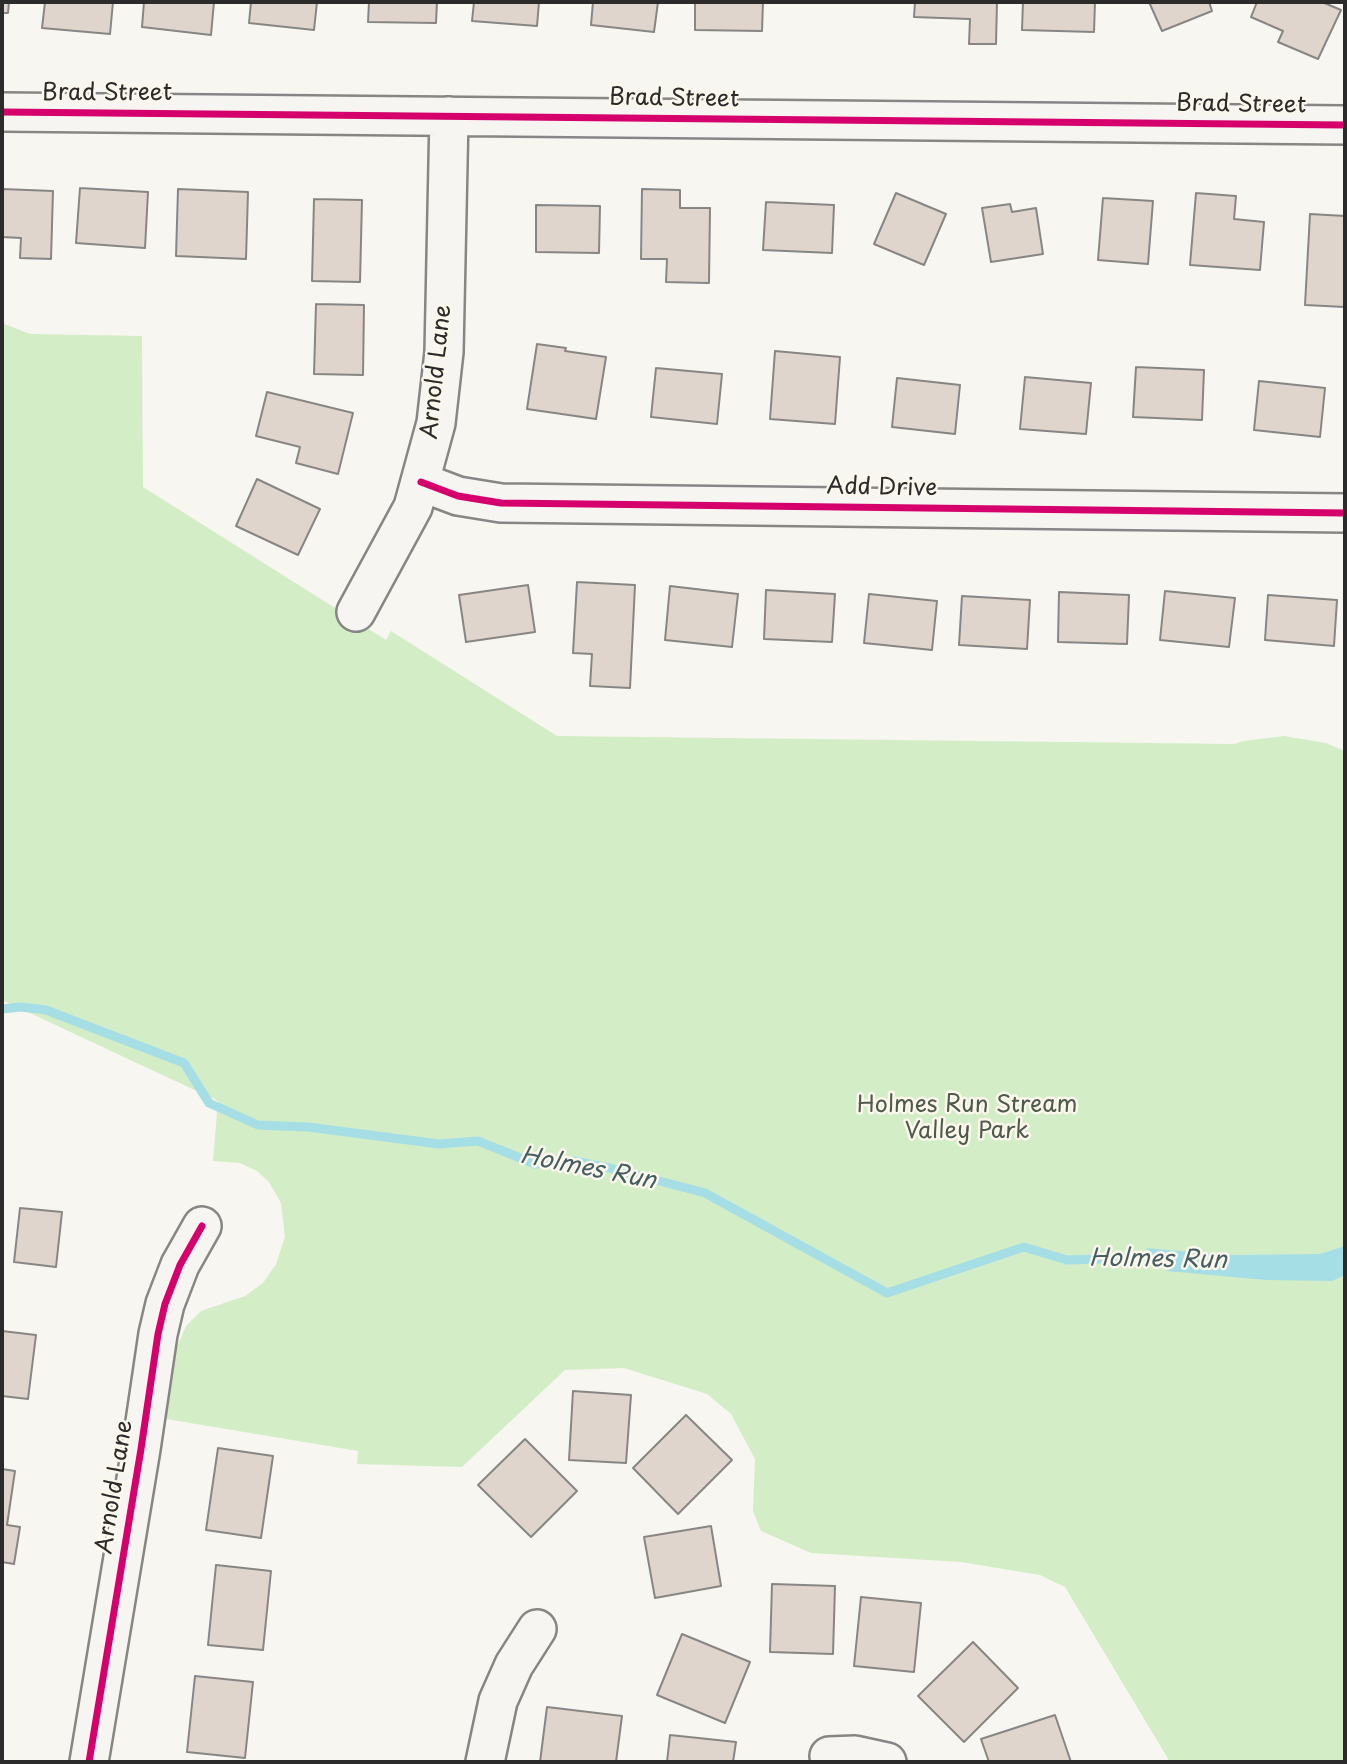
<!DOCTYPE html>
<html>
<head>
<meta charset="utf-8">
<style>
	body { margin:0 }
	#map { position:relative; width:1347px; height:1764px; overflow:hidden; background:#f8f6f0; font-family:"Playpen Sans",sans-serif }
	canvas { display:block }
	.frame { position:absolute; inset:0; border:4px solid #2b2b2b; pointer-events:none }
</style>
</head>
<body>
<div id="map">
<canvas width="1347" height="1764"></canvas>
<div class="frame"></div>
</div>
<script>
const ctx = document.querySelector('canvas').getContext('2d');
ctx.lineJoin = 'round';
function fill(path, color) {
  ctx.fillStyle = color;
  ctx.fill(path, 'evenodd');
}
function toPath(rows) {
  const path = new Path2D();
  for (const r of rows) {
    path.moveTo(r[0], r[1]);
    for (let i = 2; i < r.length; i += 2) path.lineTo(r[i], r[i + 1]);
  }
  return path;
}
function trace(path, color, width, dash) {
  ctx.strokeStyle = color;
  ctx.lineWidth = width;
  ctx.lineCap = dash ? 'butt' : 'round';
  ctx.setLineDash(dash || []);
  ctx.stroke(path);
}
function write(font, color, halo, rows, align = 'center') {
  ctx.font = font + ' "Playpen Sans",sans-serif';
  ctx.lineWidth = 5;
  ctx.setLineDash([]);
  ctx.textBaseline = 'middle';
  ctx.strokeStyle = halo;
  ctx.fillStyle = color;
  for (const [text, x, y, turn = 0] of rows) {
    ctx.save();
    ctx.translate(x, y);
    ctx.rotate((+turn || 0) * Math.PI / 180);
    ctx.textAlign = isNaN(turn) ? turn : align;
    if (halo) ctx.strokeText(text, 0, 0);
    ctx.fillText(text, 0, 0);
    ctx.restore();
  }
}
fill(toPath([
	[2,323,30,334,142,336,143,487,386,640,391,631,557,736,1235,744,1243,741,1284,736,1326,743,1345,751,1345,1762,1170,1762,1065,1587,1040,1575,961,1562,811,1553,761,1531,753,1511,755,1459,731,1414,707,1394,624,1368,565,1370,462,1467,357,1464,358,1451,166,1419,177,1347,186,1326,201,1311,245,1296,263,1283,276,1264,285,1237,281,1203,269,1182,257,1171,240,1163,213,1161,218,1101,2,1000]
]), '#d3edc7');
fill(toPath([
	[1345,1246,1345,1275,1332,1281,1266,1280,1167,1271,1146,1248,1225,1255,1320,1254]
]), '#a6dee5');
trace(toPath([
	[2,1009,21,1007,46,1010,184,1063,209,1103,258,1125,308,1127,439,1144,478,1141,535,1164,574,1161,614,1169,705,1193,887,1293,1024,1247,1067,1260,1164,1257]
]), '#a6dee5', 9);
const building = toPath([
	[2,2,9,2,8,13,2,13,2,2],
	[45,2,113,2,110,34,42,28,45,2],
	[144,2,214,2,211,35,142,27,144,2],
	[251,2,317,2,314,30,249,23,251,2],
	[369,2,437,2,436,23,368,22,369,2],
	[474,2,539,2,537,26,472,21,474,2],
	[593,2,658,2,654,32,591,25,593,2],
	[695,2,763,2,762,31,695,30,695,2],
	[915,2,997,2,996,44,969,44,970,19,914,17,915,2],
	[1023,2,1095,2,1094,32,1022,30,1023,2],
	[1149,2,1209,2,1212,11,1162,31,1149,2],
	[1257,2,1322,2,1341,10,1318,59,1278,42,1283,31,1251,17,1257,2],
	[80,188,148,192,145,248,76,243,80,188],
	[2,189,53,191,51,259,20,258,21,238,2,237,2,189],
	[178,189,248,192,246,259,176,256,178,189],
	[642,189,680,190,680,208,710,208,709,283,666,282,667,259,641,259,642,189],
	[896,193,946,214,924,265,874,244,896,193],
	[1196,193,1236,196,1234,219,1264,222,1260,270,1190,265,1196,193],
	[1103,198,1153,201,1148,264,1098,260,1103,198],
	[314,199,362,200,360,282,312,281,314,199],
	[766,202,834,205,832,253,763,250,766,202],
	[1010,204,1012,212,1036,208,1043,254,991,262,982,208,1010,204],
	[536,205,600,206,599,253,536,252,536,205],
	[1310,214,1345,216,1345,307,1305,305,1310,214],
	[316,304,364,305,363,375,314,374,316,304],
	[537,344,566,348,565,351,606,357,596,419,527,409,537,344],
	[775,351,840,357,835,424,770,419,775,351],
	[1136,367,1204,370,1202,420,1133,417,1136,367],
	[656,368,722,374,717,424,651,417,656,368],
	[1025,377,1091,383,1086,434,1020,429,1025,377],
	[897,378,960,385,955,434,892,427,897,378],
	[1259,381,1325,388,1320,437,1254,430,1259,381],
	[267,392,353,413,338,474,296,463,300,447,256,436,267,392],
	[257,479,320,509,298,555,236,526,257,479],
	[577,582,635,585,630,688,590,686,592,654,573,653,577,582],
	[528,585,535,632,466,642,459,595,528,585],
	[670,586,738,594,732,647,665,640,670,586],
	[766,590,835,594,832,642,764,639,766,590],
	[1165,591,1235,598,1229,647,1160,640,1165,591],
	[1059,592,1129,595,1127,644,1058,642,1059,592],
	[869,594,937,601,932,650,864,643,869,594],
	[1268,595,1337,600,1334,646,1265,640,1268,595],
	[962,596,1030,600,1027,649,959,645,962,596],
	[20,1208,62,1212,56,1267,14,1262,20,1208],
	[2,1331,36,1335,28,1399,2,1396,2,1331],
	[573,1391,631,1395,626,1463,569,1460,573,1391],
	[686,1415,732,1460,678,1514,633,1468,686,1415],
	[525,1439,577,1491,531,1537,478,1485,525,1439],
	[218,1448,273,1456,261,1538,206,1530,218,1448],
	[2,1469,15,1471,7,1525,20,1527,14,1564,2,1562,2,1469],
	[711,1526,721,1586,655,1598,644,1537,711,1526],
	[216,1565,271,1571,263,1650,208,1645,216,1565],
	[772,1584,835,1586,833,1654,770,1652,772,1584],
	[861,1597,921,1603,914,1672,854,1666,861,1597],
	[682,1634,750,1662,725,1723,657,1695,682,1634],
	[973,1642,1018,1688,964,1742,918,1696,973,1642],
	[195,1676,253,1682,245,1758,187,1752,195,1676],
	[547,1707,622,1716,616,1762,540,1762,547,1707],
	[1055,1715,1071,1762,989,1762,981,1739,1055,1715],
	[670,1735,736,1742,733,1762,667,1762,670,1735]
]);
fill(building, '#e0d5cd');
trace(building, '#878684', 2);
const street = toPath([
	[2,112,1345,125],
	[421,482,458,496,501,503,1345,513],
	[356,612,413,507,436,423,444,352,449,116],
	[829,1756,855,1755,887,1762],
	[89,1762,141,1449,158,1334,165,1304,180,1265,202,1226],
	[485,1762,498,1701,514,1665,537,1629]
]);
trace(street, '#878684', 42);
trace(street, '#f6f5f1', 37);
trace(toPath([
	[2,112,1345,125],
	[421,482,458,496,501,503,1345,513],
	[89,1762,141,1449,158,1334,165,1304,180,1265,202,1226]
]), '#d6006c', 7);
write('23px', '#2b2b2b', '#fbf7ec', [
	["Brad Street",107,94],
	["Brad Street",674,99,1],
	["Brad Street",1241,105,1],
	["Arnold Lane",437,372,-84],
	["Add Drive",882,488,1],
	["Arnold Lane",115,1487,-81]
]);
write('23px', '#4e5a4a', '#fbf7ec', [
	["Holmes Run Stream",967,1106],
	["Valley Park",967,1132]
]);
write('italic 24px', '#455d61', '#fbf7ec', [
	["Holmes Run",588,1169,11],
	["Holmes Run",1158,1260,1]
]);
</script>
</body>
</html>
